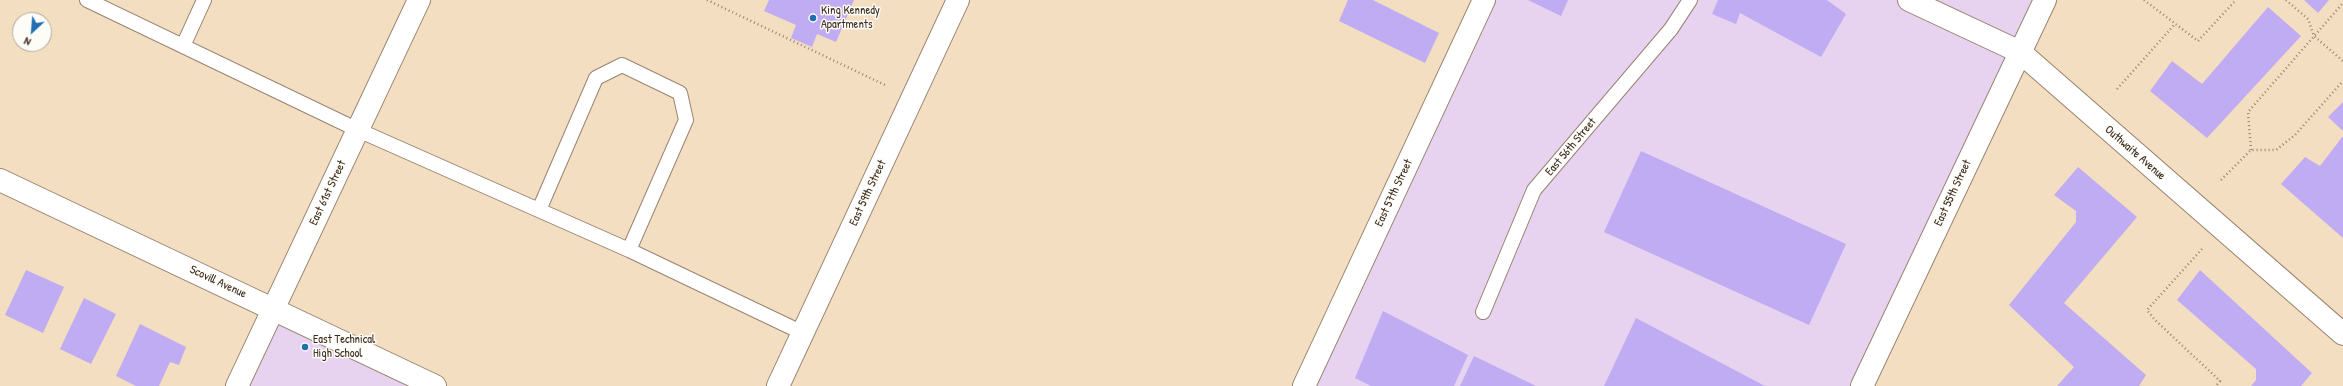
<!DOCTYPE html>
<html>
<head>
<meta charset="utf-8">
<style>
	body { margin:0 }
	#map { position:relative; width:2343px; height:386px; overflow:hidden; background:#f4dec1; font-family:"Patrick Hand",sans-serif }
	canvas { display:block }
	.north { position:absolute; left:12px; top:12px; width:40px; height:40px; box-sizing:border-box; background:#fdfcf7; border:1px solid #afa8a0; border-radius:50%; rotate:206deg; font-size:11px; font-weight:700; line-height:16px; text-align:center; color:#3b2a1e }
	.north::after { content:''; display:block; margin:auto; width:14px; height:18px; background:#1f6fb2; clip-path:polygon(50% 0,100% 100%,50% 72%,0 100%) }
</style>
</head>
<body>
<div id="map">
<canvas width="2343" height="386"></canvas>
<div class="north">N</div>
</div>
<script>
const ctx = document.querySelector('canvas').getContext('2d');
ctx.lineJoin = 'round';
function fill(path, color) {
  ctx.fillStyle = color;
  ctx.fill(path, 'evenodd');
}
function toPath(rows) {
  const path = new Path2D();
  for (const r of rows) {
    path.moveTo(r[0], r[1]);
    for (let i = 2; i < r.length; i += 2) path.lineTo(r[i], r[i + 1]);
  }
  return path;
}
function trace(path, color, width, dash) {
  ctx.strokeStyle = color;
  ctx.lineWidth = width;
  ctx.lineCap = dash ? 'butt' : 'round';
  ctx.setLineDash(dash || []);
  ctx.stroke(path);
}
function write(font, color, halo, rows, align = 'center') {
  ctx.font = font + ' "Patrick Hand",sans-serif';
  ctx.lineWidth = 3;
  ctx.setLineDash([]);
  ctx.textBaseline = 'middle';
  ctx.strokeStyle = halo;
  ctx.fillStyle = color;
  for (const [text, x, y, turn = 0] of rows) {
    ctx.save();
    ctx.translate(x, y);
    ctx.rotate((+turn || 0) * Math.PI / 180);
    ctx.textAlign = isNaN(turn) ? turn : align;
    if (halo) ctx.strokeText(text, 0, 0);
    ctx.fillText(text, 0, 0);
    ctx.restore();
  }
}
fill(toPath([
	[1483,0,2045,0,1862,386,1303,386],
	[274,308,436,386,237,386]
]), '#e7d2ef');
fill(toPath([
	[769,0,854,0,836,42,817,34,812,47,791,38,796,25,764,11],
	[1348,0,1373,0,1439,33,1425,63,1339,21],
	[1528,0,1568,0,1561,16],
	[1718,0,1827,0,1846,14,1821,57,1740,13,1736,24,1712,14],
	[2304,0,2329,0,2318,13],
	[2268,7,2301,36,2207,138,2150,91,2172,61,2202,84],
	[2343,102,2343,131,2328,117],
	[2343,136,2343,238,2281,184,2305,157,2320,166],
	[1641,151,1846,244,1809,325,1604,232],
	[2078,167,2137,217,2064,303,2146,375,2139,386,2057,386,2074,367,2009,305,2076,222,2076,211,2054,195],
	[26,270,64,287,43,333,5,315],
	[2200,270,2312,373,2301,386,2251,386,2256,380,2256,369,2177,300],
	[84,298,116,314,91,364,60,349],
	[1383,311,1468,355,1454,386,1371,386,1355,378],
	[1636,318,1765,386,1604,386],
	[140,324,186,347,179,365,170,362,159,386,136,386,116,376],
	[1474,356,1536,386,1460,386]
]), '#bfacf2');
const lane = toPath([
	[87,0,358,130,629,250,803,333],
	[183,46,204,0],
	[539,210,596,78,622,65,680,93,686,120,629,250],
	[1483,312,1534,190,1671,29,1690,0]
]);
const street = toPath([
	[1909,0,2020,52,2343,334],
	[0,180,435,386],
	[237,386,419,0],
	[778,386,958,0],
	[1304,386,1484,0]
]);
const primary = toPath([
	[1862,386,2045,0]
]);
trace(lane, '#988470', 16);
trace(street, '#988470', 24);
trace(primary, '#988470', 24);
trace(toPath([
	[707,0,885,85],
	[2144,0,2198,41,2236,0],
	[2286,0,2308,19,2314,36,2343,61],
	[2117,89,2175,24],
	[2251,150,2248,112,2343,3],
	[2221,180,2251,150,2276,150,2295,135,2343,81],
	[2202,249,2147,310,2154,319,2220,381,2216,386]
]), '#988470', 2.5, [1, 3]);
trace(lane, '#fff', 14);
trace(street, '#fff', 22);
trace(primary, '#fff', 22);
for (const [x, y, r, color] of [
	[813,18,4,"#1f6fb2"],
	[305,347,4,"#1f6fb2"]
]) {
  const dot = new Path2D();
  dot.arc(x, y, r, 0, 2 * Math.PI);
  ctx.fillStyle = color;
  ctx.fill(dot);
  trace(dot, '#fdfcf7', 1.5);
}
write('12px', '#3b2a1e', '#fdfcf7', [
	["King Kennedy",821,11],
	["Apartments",821,25],
	["East Technical",313,340],
	["High School",313,354]
], 'left');
write('12px', '#3b2a1e', '#fdfcf7', [
	["East 56th Street",1571,147,-50],
	["Outhwaite Avenue",2135,153,41],
	["East 61st Street",328,193,-65],
	["East 59th Street",868,193,-65],
	["East 57th Street",1394,193,-65],
	["East 55th Street",1953,193,-65],
	["Scovill Avenue",218,282,25]
]);
</script>
</body>
</html>
